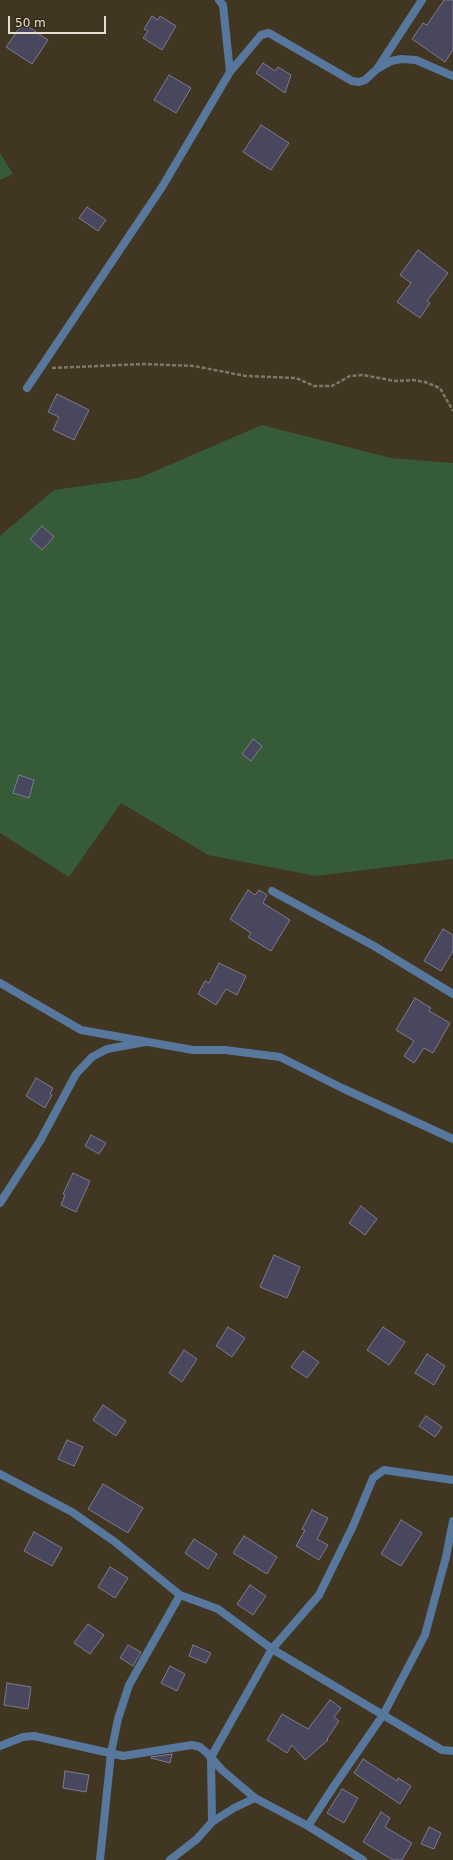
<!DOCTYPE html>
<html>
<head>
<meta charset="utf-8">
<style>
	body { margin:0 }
	#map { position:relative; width:453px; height:1860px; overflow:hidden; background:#403622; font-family:"DejaVu Sans",sans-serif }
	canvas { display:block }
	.scale { position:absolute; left:8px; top:16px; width:98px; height:18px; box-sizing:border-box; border:2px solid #e4ddd1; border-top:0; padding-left:5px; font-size:12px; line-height:14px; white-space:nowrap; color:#e4ddd1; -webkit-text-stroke:3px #362c18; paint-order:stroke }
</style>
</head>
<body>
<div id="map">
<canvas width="453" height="1860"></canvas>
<div class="scale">50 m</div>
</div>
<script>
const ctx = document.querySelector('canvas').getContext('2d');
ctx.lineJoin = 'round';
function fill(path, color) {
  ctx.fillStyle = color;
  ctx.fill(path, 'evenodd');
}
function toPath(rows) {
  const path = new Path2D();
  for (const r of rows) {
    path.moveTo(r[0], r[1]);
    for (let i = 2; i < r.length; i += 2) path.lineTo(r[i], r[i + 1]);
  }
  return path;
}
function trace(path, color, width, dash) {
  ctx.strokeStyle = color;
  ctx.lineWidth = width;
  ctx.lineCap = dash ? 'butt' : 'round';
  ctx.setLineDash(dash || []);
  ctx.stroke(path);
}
fill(toPath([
	[0,153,13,174,0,180],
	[262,425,391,458,453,463,453,859,316,876,208,855,121,803,69,877,0,833,0,536,54,490,139,478]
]), '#355b38');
const building = toPath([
	[444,0,453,0,453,50,445,62,412,39,423,23,427,25,444,0],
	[152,16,158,20,160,16,176,26,162,50,143,38,148,31,144,29,152,16],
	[23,23,48,40,32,64,6,47,23,23],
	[263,63,275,71,278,67,291,75,285,93,256,73,263,63],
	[169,75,191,88,176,113,154,100,169,75],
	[261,125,289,143,271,170,243,152,261,125],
	[87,207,106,220,98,231,79,218,87,207],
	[418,250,448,273,427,301,430,303,420,318,397,302,411,283,400,275,418,250],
	[57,394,89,410,74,440,53,430,59,417,48,412,57,394],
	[42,526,54,537,42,550,30,539,42,526],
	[253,739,262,746,251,761,242,754,253,739],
	[19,775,34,780,29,798,13,793,19,775],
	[248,890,255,895,259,890,267,895,263,903,290,920,271,951,248,937,251,933,230,919,248,890],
	[443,929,453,935,453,951,441,971,424,961,443,929],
	[219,963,246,976,237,995,226,989,216,1005,198,994,205,981,209,983,219,963],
	[415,998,431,1008,429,1011,450,1023,433,1053,424,1048,414,1063,404,1056,414,1041,396,1030,415,998],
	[36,1078,53,1088,50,1094,52,1095,45,1108,26,1096,36,1078],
	[91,1135,106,1143,99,1154,85,1146,91,1135],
	[73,1173,90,1181,76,1212,61,1205,65,1195,63,1194,73,1173],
	[361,1206,377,1219,365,1235,349,1223,361,1206],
	[274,1255,300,1267,287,1298,260,1287,274,1255],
	[228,1327,245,1338,232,1357,216,1346,228,1327],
	[383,1327,405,1342,389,1365,367,1350,383,1327],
	[184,1350,197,1359,182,1382,169,1373,184,1350],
	[303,1351,319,1362,307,1378,291,1367,303,1351],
	[427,1354,445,1366,434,1385,415,1373,427,1354],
	[103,1405,126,1421,116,1436,93,1420,103,1405],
	[426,1416,442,1427,435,1437,419,1426,426,1416],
	[67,1440,83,1447,74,1466,58,1459,67,1440],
	[103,1484,143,1508,128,1533,88,1509,103,1484],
	[312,1510,328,1518,317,1539,328,1545,319,1560,296,1546,305,1530,302,1529,312,1510],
	[401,1520,422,1533,401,1566,381,1554,401,1520],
	[34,1532,62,1548,52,1566,24,1551,34,1532],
	[244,1536,277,1557,267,1574,233,1553,244,1536],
	[194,1539,217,1554,208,1569,185,1553,194,1539],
	[110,1567,128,1578,115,1598,98,1587,110,1567],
	[250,1585,266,1596,253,1615,237,1604,250,1585],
	[88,1624,104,1635,90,1654,74,1643,88,1624],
	[128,1645,141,1652,133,1666,120,1658,128,1645],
	[193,1645,211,1653,206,1663,189,1656,193,1645],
	[170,1666,185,1674,177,1691,161,1683,170,1666],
	[7,1683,31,1687,28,1709,4,1705,7,1683],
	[330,1700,341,1708,334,1717,339,1721,327,1739,328,1740,305,1760,292,1745,287,1753,267,1740,282,1714,308,1729,330,1700],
	[172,1754,170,1763,151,1758,151,1757,172,1754],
	[363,1759,397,1781,398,1778,411,1786,400,1804,354,1773,363,1759],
	[65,1771,89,1775,86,1792,63,1788,65,1771],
	[342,1789,358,1798,344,1823,327,1813,342,1789],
	[381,1812,390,1818,385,1827,412,1843,402,1860,393,1860,363,1842,381,1812],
	[429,1827,441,1833,434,1849,421,1844,429,1827]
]);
fill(building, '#49475d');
trace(building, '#7b7a92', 1);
trace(toPath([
	[52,368,143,364,194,366,246,376,296,378,314,386,332,386,350,376,363,375,395,381,413,380,425,382,440,388,453,411]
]), '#807766', 2.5, [4, 2]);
trace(toPath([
	[219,0,223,5,230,72],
	[379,68,391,61,401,59,416,60,453,76],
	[27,388,162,187,230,72,261,35,269,33,352,81,359,82,365,80,377,69,422,0],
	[272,891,374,946,453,994],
	[0,983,81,1030,193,1050,225,1050,280,1057,342,1088,453,1139],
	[0,1203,40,1141,76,1074,92,1057,107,1049,145,1042],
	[0,1474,72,1512,115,1542,180,1595,218,1609,272,1649,442,1750,453,1751],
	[0,1746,23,1737,34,1736,123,1756,192,1745,200,1747,207,1753,222,1770,255,1798,308,1826,363,1860],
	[212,1822,211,1757,272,1649,319,1595,353,1526,373,1478,384,1470,453,1480],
	[308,1826,334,1786,383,1715,425,1635,446,1557,453,1521],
	[100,1860,111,1753,118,1719,129,1685,180,1595],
	[170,1860,197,1839,212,1822,234,1808,255,1798]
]), '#57779d', 8);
</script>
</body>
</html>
